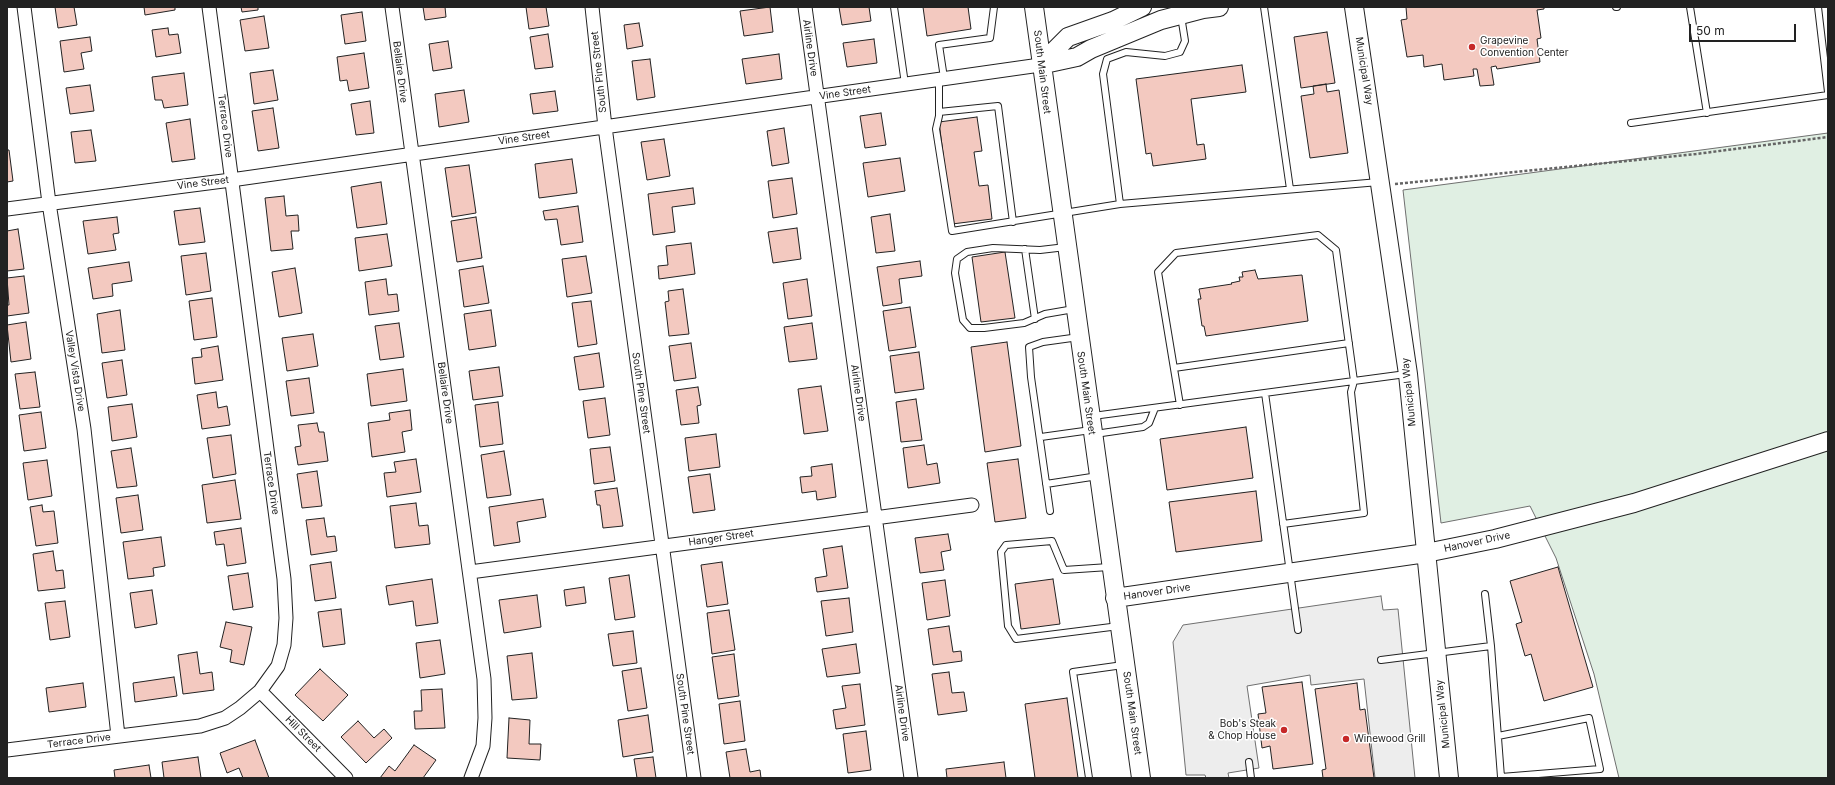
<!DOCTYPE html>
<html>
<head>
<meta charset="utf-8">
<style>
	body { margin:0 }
	#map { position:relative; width:1835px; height:785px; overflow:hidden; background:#fff; font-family:Inter,sans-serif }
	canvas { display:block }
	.frame { position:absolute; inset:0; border:8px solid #222; pointer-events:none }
	.scale { position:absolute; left:1689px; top:24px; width:107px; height:18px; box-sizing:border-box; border:2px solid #222; border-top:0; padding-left:5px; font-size:12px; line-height:14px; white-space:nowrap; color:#222; -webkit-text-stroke:3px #fff; paint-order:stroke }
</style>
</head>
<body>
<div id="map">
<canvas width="1835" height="785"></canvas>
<div class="frame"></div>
<div class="scale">50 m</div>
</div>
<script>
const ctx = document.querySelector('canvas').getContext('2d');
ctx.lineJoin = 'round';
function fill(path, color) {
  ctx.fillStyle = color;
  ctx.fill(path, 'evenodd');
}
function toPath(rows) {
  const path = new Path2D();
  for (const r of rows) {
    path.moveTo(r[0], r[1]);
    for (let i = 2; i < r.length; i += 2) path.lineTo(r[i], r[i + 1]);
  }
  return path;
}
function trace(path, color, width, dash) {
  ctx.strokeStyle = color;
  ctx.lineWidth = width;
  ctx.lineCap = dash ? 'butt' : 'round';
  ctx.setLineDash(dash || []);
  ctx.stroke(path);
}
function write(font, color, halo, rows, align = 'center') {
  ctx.font = font + ' Inter,sans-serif';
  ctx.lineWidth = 3;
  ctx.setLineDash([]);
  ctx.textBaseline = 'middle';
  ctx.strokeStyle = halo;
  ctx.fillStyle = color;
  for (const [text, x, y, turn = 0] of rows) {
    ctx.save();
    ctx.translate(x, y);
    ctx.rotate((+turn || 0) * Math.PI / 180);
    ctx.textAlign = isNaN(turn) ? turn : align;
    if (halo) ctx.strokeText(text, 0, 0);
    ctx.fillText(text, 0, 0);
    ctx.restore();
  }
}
const green = toPath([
	[1828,133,1828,778,1619,778,1594,674,1556,558,1530,506,1441,523,1403,190,1828,133]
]);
fill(green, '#e0efe3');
trace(green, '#6f6f6f', 1);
const parking = toPath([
	[1381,596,1383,610,1398,609,1415,778,1375,778,1364,679,1311,685,1310,675,1247,686,1259,768,1228,773,1229,778,1206,778,1205,775,1186,775,1173,642,1183,625,1381,596]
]);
fill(parking, '#ededed');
trace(parking, '#6f6f6f', 1);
const building = toPath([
	[55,7,74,7,77,25,58,28,55,7],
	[144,7,175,7,175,10,145,15,144,7],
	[241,7,258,7,258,10,242,12,241,7],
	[423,7,445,7,446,17,425,20,423,7],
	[526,7,546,7,549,26,529,29,526,7],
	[770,7,773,32,744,36,740,11,770,7],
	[839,7,869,7,871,21,842,25,839,7],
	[923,7,968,7,971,29,927,36,923,7],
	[1406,7,1544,7,1544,9,1537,10,1541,38,1537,39,1540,62,1497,69,1496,66,1491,67,1494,85,1480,86,1477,69,1473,69,1474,76,1444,80,1442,64,1424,67,1423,55,1407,57,1401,20,1407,19,1406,7],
	[362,12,366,41,345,44,341,15,362,12],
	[264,16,269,48,245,51,240,20,264,16],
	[639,23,643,46,627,49,624,25,639,23],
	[168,28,169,35,178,34,181,53,156,57,152,30,168,28],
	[1327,32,1335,83,1301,88,1294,37,1327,32],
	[548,34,553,67,535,69,530,37,548,34],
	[90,37,92,51,81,53,84,69,64,72,60,41,90,37],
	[874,39,877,63,847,67,843,43,874,39],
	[448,41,452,68,433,71,429,44,448,41],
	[364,53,369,88,349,91,347,80,340,81,337,57,364,53],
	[779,54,782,79,746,84,742,59,779,54],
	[650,59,655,97,637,100,632,61,650,59],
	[1242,65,1246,92,1191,99,1197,145,1204,144,1206,159,1153,166,1151,153,1146,154,1136,79,1242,65],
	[273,70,278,100,254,104,250,73,273,70],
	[184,73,188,105,164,108,162,100,155,100,152,77,184,73],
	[1326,84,1327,92,1339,90,1348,153,1310,158,1301,96,1314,94,1313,86,1326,84],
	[90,85,94,111,70,114,66,88,90,85],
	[464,90,469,122,439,127,435,94,464,90],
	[555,91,558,111,533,114,530,94,555,91],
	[370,101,374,133,356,135,351,104,370,101],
	[273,108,279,148,258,151,252,111,273,108],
	[881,113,886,145,865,148,860,116,881,113],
	[977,117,982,151,974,152,979,186,988,185,992,219,952,224,939,122,977,117],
	[190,119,195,159,172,162,166,123,190,119],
	[784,128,789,163,772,166,767,131,784,128],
	[91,130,96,161,75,163,71,132,91,130],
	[664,139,670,176,647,180,641,142,664,139],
	[7,150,9,150,13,181,7,182,7,150],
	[900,158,905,191,868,197,863,163,900,158],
	[572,159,577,193,539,198,535,164,572,159],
	[469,165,476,213,452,217,445,168,469,165],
	[792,178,797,214,773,218,768,181,792,178],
	[381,182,387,224,357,228,351,187,381,182],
	[693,188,695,204,672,207,675,232,653,235,648,194,693,188],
	[284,196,286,216,298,215,299,231,291,231,293,249,271,251,265,198,284,196],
	[578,206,583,242,561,245,557,219,545,220,543,211,578,206],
	[200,208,205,242,179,245,174,211,200,208],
	[890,214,895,251,876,253,871,217,890,214],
	[117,217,119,233,113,234,116,250,88,254,83,221,117,217],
	[476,217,482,258,457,262,451,221,476,217],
	[797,228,801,259,773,263,768,232,797,228],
	[18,229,24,269,7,271,7,231,18,229],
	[387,234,392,266,359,271,355,238,387,234],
	[691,243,695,274,659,279,658,266,668,265,666,246,691,243],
	[1005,252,1015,318,981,322,972,257,1005,252],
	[206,253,211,291,186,295,181,256,206,253],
	[586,256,592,293,567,297,562,259,586,256],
	[920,261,922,276,899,279,902,303,883,306,877,267,920,261],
	[129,262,132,281,112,284,113,296,93,299,88,268,129,262],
	[483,266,489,303,464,307,459,270,483,266],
	[295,268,302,313,279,317,272,272,295,268],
	[1255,270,1258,279,1302,275,1308,321,1206,336,1204,326,1202,326,1198,299,1201,299,1199,289,1232,284,1231,283,1240,281,1239,277,1243,277,1242,272,1255,270],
	[24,276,29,313,7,316,7,305,9,305,7,278,24,276],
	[386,279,388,295,397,294,399,311,369,315,365,282,386,279],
	[807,279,812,316,788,319,783,283,807,279],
	[683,289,689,334,669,336,665,302,669,301,668,291,683,289],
	[212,298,217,337,194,340,189,301,212,298],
	[591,301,597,344,578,347,572,303,591,301],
	[910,307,916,347,889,351,883,311,910,307],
	[120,310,125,350,102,353,97,314,120,310],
	[491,310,496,346,469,350,464,314,491,310],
	[26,322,31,359,11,362,7,325,26,322],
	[399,323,404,357,380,360,375,326,399,323],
	[812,323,817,359,789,362,784,327,812,323],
	[313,334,318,366,287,371,282,338,313,334],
	[1007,342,1021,446,985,452,971,347,1007,342],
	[691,343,696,378,674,381,669,346,691,343],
	[218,346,223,380,195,384,192,358,202,357,201,349,218,346],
	[919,352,924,389,895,393,890,356,919,352],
	[599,353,604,387,579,390,574,357,599,353],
	[122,360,127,395,107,398,102,363,122,360],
	[499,367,503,396,473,400,469,371,499,367],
	[403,369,407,401,371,406,367,374,403,369],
	[35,372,40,407,20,409,15,374,35,372],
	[309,378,314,413,291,416,286,381,309,378],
	[821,386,828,431,804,434,798,389,821,386],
	[698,387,701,405,697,406,699,423,681,425,676,390,698,387],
	[216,392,218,408,227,406,230,425,202,429,197,395,216,392],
	[605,398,610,435,588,438,583,401,605,398],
	[916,399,922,440,901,442,896,402,916,399],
	[498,402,503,444,480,447,475,405,498,402],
	[132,404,137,437,112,441,108,407,132,404],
	[410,410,412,430,402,432,405,452,372,457,368,423,390,420,389,413,410,410],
	[41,412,46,448,24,451,19,415,41,412],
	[317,423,319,432,324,432,328,461,298,465,295,447,301,446,298,425,317,423],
	[1246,427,1253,478,1167,490,1160,439,1246,427],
	[716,434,720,467,689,471,685,438,716,434],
	[231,435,236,474,213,478,207,438,231,435],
	[924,445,927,465,937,463,940,483,908,488,903,448,924,445],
	[610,447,615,481,594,484,590,449,610,447],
	[131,448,137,486,117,488,111,451,131,448],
	[504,451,511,495,487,498,481,455,504,451],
	[416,459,421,492,387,497,384,473,396,472,394,462,416,459],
	[1018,459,1026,518,995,522,987,463,1018,459],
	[47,460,52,496,28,500,23,463,47,460],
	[832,464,836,497,817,500,816,491,802,493,800,477,812,476,811,467,832,464],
	[317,471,322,506,302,508,297,474,317,471],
	[710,474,715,510,693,513,688,477,710,474],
	[235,480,241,519,207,523,202,485,235,480],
	[617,488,623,526,603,528,600,505,597,505,595,491,617,488],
	[1256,491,1262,541,1176,552,1169,502,1256,491],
	[138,495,143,530,121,533,116,498,138,495],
	[543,499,546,517,517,522,520,542,494,546,489,507,543,499],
	[416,503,419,526,428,525,430,544,395,548,390,506,416,503],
	[42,505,43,512,54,511,58,543,36,546,30,507,42,505],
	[324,518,327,537,335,536,337,551,311,555,306,520,324,518],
	[241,528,246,563,227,566,224,544,216,545,214,532,241,528],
	[948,534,951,550,941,552,944,570,920,573,915,538,948,534],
	[161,537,165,566,153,568,154,576,128,579,123,542,161,537],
	[842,546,848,588,817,592,815,578,827,576,823,549,842,546],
	[53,551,56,571,63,570,65,588,38,591,33,554,53,551],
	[331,562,336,598,315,601,310,565,331,562],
	[722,562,728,604,707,607,701,565,722,562],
	[1558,567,1593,687,1544,701,1531,654,1525,656,1516,624,1522,622,1510,581,1558,567],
	[248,573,253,607,233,610,228,576,248,573],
	[629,575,635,617,615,620,609,578,629,575],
	[432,579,438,623,416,626,413,601,389,605,386,586,432,579],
	[1053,579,1060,624,1021,629,1015,584,1053,579],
	[945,580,950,616,927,620,922,583,945,580],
	[584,587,586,603,566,606,564,590,584,587],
	[152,590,157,624,135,628,130,593,152,590],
	[537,595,541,627,504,633,499,600,537,595],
	[849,598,853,632,826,636,821,601,849,598],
	[65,601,70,637,50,640,45,603,65,601],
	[341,609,345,644,323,647,318,612,341,609],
	[729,610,735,650,712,654,707,613,729,610],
	[226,622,252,627,244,665,230,662,232,650,220,647,226,622],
	[949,626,953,652,961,651,962,661,933,665,928,629,949,626],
	[633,631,637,663,613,666,608,634,633,631],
	[440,640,445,674,420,678,416,643,440,640],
	[856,644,860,673,827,677,822,649,856,644],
	[197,652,200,674,212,672,214,690,183,694,178,655,197,652],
	[532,653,537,698,512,700,507,656,532,653],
	[734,654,739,696,718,699,712,657,734,654],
	[641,668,647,708,628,711,622,671,641,668],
	[320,669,348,695,323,721,295,695,320,669],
	[949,672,952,693,964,692,967,711,938,715,932,674,949,672],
	[174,677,177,696,135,702,133,683,174,677],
	[1302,682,1313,764,1273,769,1270,746,1262,748,1258,714,1266,713,1262,687,1302,682],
	[83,683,86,707,49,712,46,688,83,683],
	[1357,683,1360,710,1365,709,1374,778,1323,778,1322,770,1326,769,1315,689,1357,683],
	[860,684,865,725,836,729,833,710,846,708,842,686,860,684],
	[442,689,445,728,415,729,414,711,422,711,421,690,442,689],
	[1067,698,1078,778,1035,778,1025,704,1067,698],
	[740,701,745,741,724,744,719,704,740,701],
	[648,715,653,752,623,757,618,720,648,715],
	[509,718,530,720,529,744,541,744,540,760,507,758,509,718],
	[358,721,374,738,384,729,392,738,366,763,341,737,358,721],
	[866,731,871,770,848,773,843,734,866,731],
	[255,740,269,778,243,778,239,768,227,773,220,753,255,740],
	[414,745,436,760,423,778,380,778,389,766,395,771,414,745],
	[746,749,750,772,760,770,761,778,730,778,726,752,746,749],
	[198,757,201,778,164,778,162,762,198,757],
	[653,757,656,778,637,778,634,759,653,757],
	[1004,762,1006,778,947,778,946,769,1004,762],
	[149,765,151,778,115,778,114,770,149,765]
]);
fill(building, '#f3c9c0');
trace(building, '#222', 1);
const lane = toPath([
	[894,7,905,84],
	[1264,7,1290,189],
	[1616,7,1617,7],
	[1690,7,1707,113],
	[1818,7,1828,92],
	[944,78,939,45,990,38,994,7],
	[939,79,939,116,936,129,952,231,1120,204,1103,74,1107,59,1126,52,1165,56,1180,52,1185,41,1181,16],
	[939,112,998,106,1013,222],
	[1631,123,1828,95],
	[1120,204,1379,182],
	[1066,247,1040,250,993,248,967,252,957,259,955,273,963,320,970,328,984,328,1024,323,1045,314,1074,309],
	[1025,249,1035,319],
	[1174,368,1349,343],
	[1265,393,1298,630],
	[1180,405,1158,272,1176,253,1318,235,1336,250,1354,381,1351,392,1364,513,1283,524],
	[1093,416,1406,374],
	[1095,434,1143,427,1149,423,1155,408],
	[1041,437,1091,430],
	[1046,484,1098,476],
	[1050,511,1031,377,1029,347,1043,342,1079,337],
	[1109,567,1064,570,1052,541,1006,545,1001,552,1008,626,1016,639,1119,626],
	[1485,594,1491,646],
	[1381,660,1491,646,1501,777,1600,769,1589,718,1498,736],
	[1249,762,1251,778],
	[1089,778,1073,672,1123,665]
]);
const street = toPath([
	[24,7,49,203,84,429,118,736],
	[392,7,484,679,485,718,483,746,471,778],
	[592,7,605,127,694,778],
	[805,7,911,778],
	[7,209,231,180,1040,65],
	[470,572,972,505],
	[260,691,346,778],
	[7,750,200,726,225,718,240,708,260,691,278,666,284,645,286,618,284,579,209,7]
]);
const secondary = toPath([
	[1034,7,1141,778],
	[1354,7,1408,374,1449,778],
	[1040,65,1077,57,1091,49,1161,20,1203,9,1219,7],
	[1040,65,1068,37,1113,21,1142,7],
	[1115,598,1426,553,1495,539,1634,503,1828,441]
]);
trace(lane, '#222', 8);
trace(street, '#222', 15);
trace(secondary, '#222', 20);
trace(toPath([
	[1395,184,1696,154,1828,137]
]), '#646464', 2.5, [3, 2]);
trace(lane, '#fff', 6);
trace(street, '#fff', 13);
trace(secondary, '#fff', 18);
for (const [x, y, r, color] of [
	[1472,47,4,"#c62828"],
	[1284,730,4,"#c62828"],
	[1346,739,4,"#c62828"]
]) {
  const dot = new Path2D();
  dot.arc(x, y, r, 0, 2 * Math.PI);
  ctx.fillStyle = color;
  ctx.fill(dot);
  trace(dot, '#fff', 1.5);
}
write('10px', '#222', '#fff', [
	["Grapevine",1480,41],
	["Convention Center",1480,53],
	["Bob's Steak",1276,724,"right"],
	["& Chop House",1276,736,"right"],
	["Winewood Grill",1354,739]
], 'left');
write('10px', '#222', '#fff', [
	["Airline Drive",810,48,82],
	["Municipal Way",1364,71,81],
	["Bellaire Drive",400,72,83],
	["South Pine Street",599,72,-96],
	["South Main Street",1042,72,83],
	["Vine Street",845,93,-8],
	["Terrace Drive",225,126,83],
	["Vine Street",524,138,-8],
	["Vine Street",203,183,-7],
	["Valley Vista Drive",75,371,81],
	["Municipal Way",1409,392,-96],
	["Bellaire Drive",445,393,82],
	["South Pine Street",641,393,82],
	["Airline Drive",858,393,82],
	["South Main Street",1086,393,82],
	["Terrace Drive",271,483,82],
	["Hanger Street",721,538,-8],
	["Hanover Drive",1477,542,-12],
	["Hanover Drive",1157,592,-8],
	["Airline Drive",902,713,82],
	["South Main Street",1132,713,82],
	["South Pine Street",685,714,82],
	["Municipal Way",1443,714,-96],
	["Hill Street",303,734,45],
	["Terrace Drive",79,741,-7]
]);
</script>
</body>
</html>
